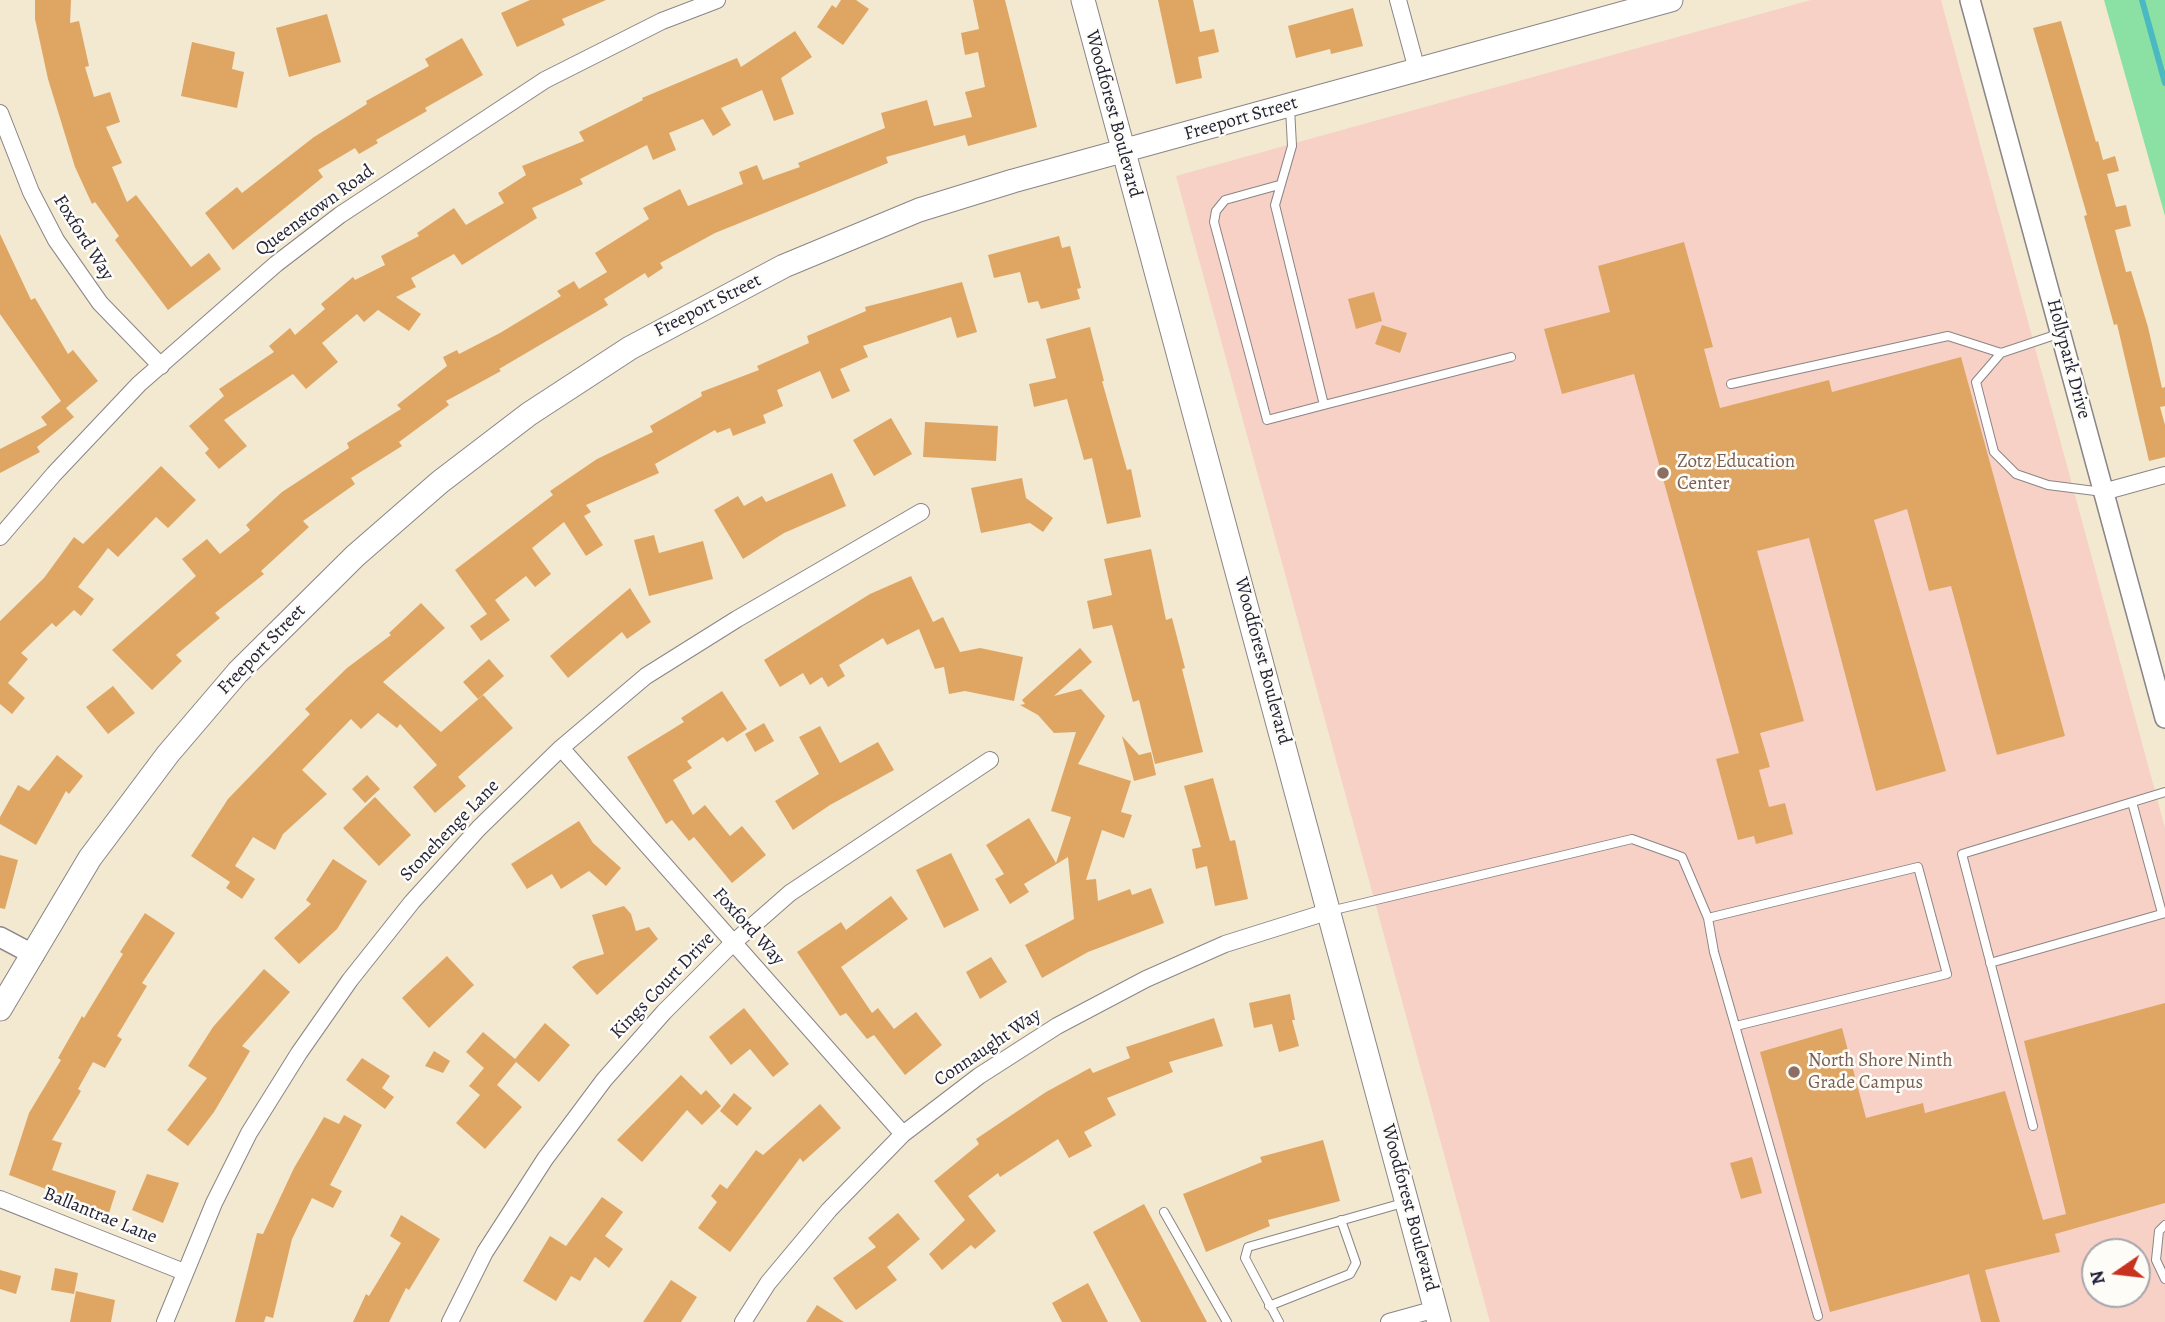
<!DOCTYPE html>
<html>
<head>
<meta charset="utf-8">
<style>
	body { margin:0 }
	#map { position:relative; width:2165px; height:1322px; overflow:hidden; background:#f3e8d0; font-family:Alegreya,serif }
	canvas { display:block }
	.north { position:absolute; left:2081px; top:1238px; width:70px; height:70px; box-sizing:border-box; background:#fdfcf7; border:2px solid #a5a5ac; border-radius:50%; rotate:256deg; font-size:19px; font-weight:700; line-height:28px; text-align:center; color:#22223b }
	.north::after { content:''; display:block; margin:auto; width:24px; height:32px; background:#c8321e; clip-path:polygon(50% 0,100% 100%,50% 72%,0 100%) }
</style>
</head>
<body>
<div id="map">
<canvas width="2165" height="1322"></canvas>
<div class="north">N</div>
</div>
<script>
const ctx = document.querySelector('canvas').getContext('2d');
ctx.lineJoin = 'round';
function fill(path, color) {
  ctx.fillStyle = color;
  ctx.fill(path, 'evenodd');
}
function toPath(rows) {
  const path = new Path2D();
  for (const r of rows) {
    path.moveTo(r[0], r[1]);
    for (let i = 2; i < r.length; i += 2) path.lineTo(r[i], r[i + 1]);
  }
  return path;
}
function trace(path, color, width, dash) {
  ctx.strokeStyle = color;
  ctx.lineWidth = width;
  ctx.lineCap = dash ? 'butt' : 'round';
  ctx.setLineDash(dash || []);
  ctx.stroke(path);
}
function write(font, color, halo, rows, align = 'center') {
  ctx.font = font + ' Alegreya,serif';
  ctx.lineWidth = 5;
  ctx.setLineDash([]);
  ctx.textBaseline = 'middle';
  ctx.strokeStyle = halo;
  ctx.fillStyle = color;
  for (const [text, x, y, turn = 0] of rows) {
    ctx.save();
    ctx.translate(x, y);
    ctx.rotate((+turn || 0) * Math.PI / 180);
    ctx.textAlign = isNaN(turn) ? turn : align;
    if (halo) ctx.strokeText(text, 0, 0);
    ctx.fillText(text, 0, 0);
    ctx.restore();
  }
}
fill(toPath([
	[1811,0,1941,0,2165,828,2165,1322,1490,1322,1176,176],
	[2095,1252,2137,1252,2137,1294,2095,1294]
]), '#f7d1c6');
fill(toPath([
	[2104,0,2165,0,2165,216]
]), '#8be1a4');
trace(toPath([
	[2142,0,2165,83]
]), '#4ab9c1', 6);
fill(toPath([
	[35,0,71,0,70,23,79,21,89,66,85,67,94,97,110,92,120,122,106,127,122,163,112,167,127,202,136,195,191,267,209,253,221,269,168,310,115,240,119,236,95,202,92,204,75,167,48,79,35,19],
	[530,0,606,0,562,19,565,25,517,47,501,13],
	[841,0,856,0,869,9,843,45,817,27,832,5,836,8],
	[973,0,1005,0,1037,127,968,146,965,135,886,157,888,163,715,233,660,263,663,268,648,278,645,273,604,299,608,305,499,369,501,371,446,401,449,405,399,442,402,446,351,478,355,484,303,521,309,527,261,571,264,574,215,613,220,618,176,655,182,661,152,690,112,650,196,576,182,559,207,539,220,554,250,530,246,525,282,492,349,448,347,443,401,409,397,405,447,366,443,357,457,350,459,354,500,333,561,296,557,291,574,281,579,289,607,272,595,253,649,219,643,208,680,189,688,206,743,184,739,172,757,165,763,180,800,167,798,163,885,128,881,113,927,100,934,126,972,117,965,92,985,87,978,52,965,55,961,33,979,29],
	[1158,0,1193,0,1200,32,1214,29,1219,52,1198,57,1202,78,1176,84],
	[1353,8,1363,46,1331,54,1330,49,1296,58,1288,26],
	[327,14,341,62,289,77,276,28],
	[2061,21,2096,142,2098,141,2103,160,2115,156,2119,171,2107,174,2116,207,2126,205,2131,226,2115,230,2126,272,2131,271,2148,327,2162,388,2165,387,2165,406,2160,407,2165,425,2165,457,2149,461,2117,324,2114,325,2084,216,2087,215,2033,28],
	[795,31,812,57,781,78,794,114,774,121,762,90,721,108,731,125,713,136,703,119,669,133,676,150,653,160,647,145,580,179,583,184,532,208,537,218,462,265,454,254,411,278,416,287,396,297,421,314,409,331,378,310,364,322,357,314,322,343,338,362,306,389,293,374,224,420,247,446,219,469,205,453,209,449,189,426,224,396,219,389,274,352,269,346,290,328,295,335,325,309,321,304,353,277,355,280,385,265,381,256,419,236,417,233,454,208,466,225,504,203,498,193,526,175,522,166,584,141,579,132,643,100,642,98,737,58,741,67],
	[462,38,483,75,425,108,427,111,376,140,378,143,359,154,355,148,318,170,323,177,233,250,205,213,237,187,242,193,314,137,367,104,366,101,429,66,425,59],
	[192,42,235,52,232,69,244,72,237,108,181,96],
	[0,234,31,300,35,298,68,354,73,350,98,381,66,408,74,417,37,447,40,452,0,473,0,449,47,425,41,417,61,401,0,314],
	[1059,236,1062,248,1070,246,1081,288,1077,289,1080,299,1041,309,1038,301,1028,303,1020,272,994,278,988,255],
	[1684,242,1713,347,1704,349,1720,408,1829,380,1832,392,1961,357,2065,736,1997,755,1951,586,1929,591,1907,509,1874,520,1946,771,1876,791,1809,538,1757,551,1804,721,1760,733,1770,767,1759,770,1769,807,1785,803,1793,834,1756,844,1754,836,1738,840,1716,759,1739,753,1634,374,1562,394,1544,329,1610,312,1598,266],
	[962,282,977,332,957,338,951,317,863,346,868,357,840,369,850,391,832,399,820,371,777,390,783,406,763,415,766,423,733,436,730,428,717,433,715,430,655,464,659,473,586,505,591,512,584,516,603,545,586,556,564,522,532,548,551,574,535,587,526,576,495,600,510,620,481,641,470,626,487,614,455,570,553,495,550,491,597,459,653,432,650,426,702,396,701,392,759,370,757,366,809,343,807,336,866,311,865,307],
	[1374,292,1382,321,1356,329,1348,299],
	[1382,325,1407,333,1400,353,1375,344],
	[1090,327,1104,381,1102,381,1127,470,1131,469,1141,517,1107,524,1092,458,1084,460,1067,399,1034,407,1029,384,1056,378,1046,339],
	[891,418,912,454,874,476,853,440],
	[925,422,998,426,996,461,923,457],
	[161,466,196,500,168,528,156,517,118,557,108,548,78,587,94,599,81,616,74,610,56,627,52,623,21,653,28,659,8,683,25,698,12,714,0,704,0,621,44,578,74,537,83,544],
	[832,473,846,506,784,533,743,559,714,510,738,496,744,506,762,496,766,502],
	[1022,478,1026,498,1053,518,1043,532,1030,523,981,533,971,488],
	[654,535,659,553,703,541,713,579,649,596,634,540],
	[1151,549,1166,620,1172,618,1185,668,1182,669,1203,752,1155,764,1139,700,1133,702,1112,625,1093,629,1087,601,1112,595,1104,559],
	[911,576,933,622,943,617,960,652,980,648,1023,657,1014,701,965,691,949,694,944,667,935,669,919,629,887,645,883,638,839,665,845,676,828,687,822,677,810,685,803,673,780,687,764,660,870,594],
	[630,588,651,622,627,639,622,632,568,678,550,656],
	[421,603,445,628,383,682,441,732,483,695,513,728,458,777,466,786,435,813,413,787,437,765,400,724,397,728,378,713,361,729,351,719,302,770,327,794,283,834,275,850,253,837,235,866,255,879,242,899,226,888,230,882,191,856,228,799,310,714,305,709,347,668,391,635,389,633],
	[1080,648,1092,662,1054,696,1081,689,1105,716,1078,764,1131,781,1121,812,1132,815,1124,838,1102,830,1086,880,1096,879,1098,901,1130,889,1132,895,1151,888,1164,923,1088,952,1042,978,1025,945,1074,919,1068,857,1024,884,1029,892,1010,904,995,879,1004,874,986,845,1029,818,1056,863,1071,817,1051,811,1076,732,1054,733,1038,715,1020,705,1025,704,1022,700],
	[489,659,504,676,478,699,463,682],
	[113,686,135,713,108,734,86,707],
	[722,691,747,729,727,742,723,737,687,761,692,768,673,780,693,815,705,805,730,836,742,826,766,855,732,883,694,837,689,841,672,820,666,824,627,757,684,722,681,718],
	[764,723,774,741,755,752,745,734],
	[820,726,840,763,878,742,894,770,830,805,793,830,775,801,819,774,799,737],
	[1122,736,1139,755,1151,752,1156,775,1134,781],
	[57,755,83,776,69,794,66,791,36,845,0,824,0,817,18,785,29,791],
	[367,775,380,789,365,803,352,789],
	[1213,778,1230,841,1235,840,1248,899,1215,906,1207,866,1196,869,1192,849,1201,847,1184,786],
	[375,797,411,835,379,866,343,828],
	[579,821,593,843,621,868,606,886,589,871,561,889,552,874,527,889,511,864],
	[951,853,979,910,944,928,916,870],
	[0,855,18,860,5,909,0,908],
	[333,859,367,881,337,929,299,964,274,938,311,904,306,900],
	[891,896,908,919,841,967,872,1013,878,1008,894,1029,916,1012,942,1045,905,1075,874,1035,867,1039,846,1013,840,1016,797,952,841,922,846,930],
	[624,906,631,914,636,931,649,927,658,939,597,995,572,967,580,961,604,954,592,915],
	[145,913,175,933,142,983,147,986,117,1036,122,1039,105,1068,93,1062,78,1089,81,1091,52,1140,62,1143,52,1170,116,1191,109,1213,9,1175,29,1113,61,1060,58,1058,82,1016,84,1018,123,954,120,952],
	[447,956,474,985,429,1028,402,998],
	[991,957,1007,982,980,999,966,972],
	[264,969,290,992,242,1046,250,1051,214,1112,188,1146,167,1130,207,1078,188,1066,213,1027],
	[1290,994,1295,1020,1292,1020,1299,1046,1279,1052,1272,1024,1254,1028,1249,1003],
	[2165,1003,2165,1203,2055,1234,2060,1252,1985,1270,2000,1322,1981,1322,1969,1274,1830,1312,1760,1052,1842,1028,1866,1118,1923,1103,1925,1113,2005,1091,2043,1220,2066,1214,2024,1041],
	[744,1008,789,1064,773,1077,750,1049,731,1065,709,1037],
	[1214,1018,1223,1046,1169,1062,1173,1072,1107,1098,1116,1115,1084,1132,1092,1146,1069,1158,1058,1139,1000,1177,998,1173,968,1196,996,1231,975,1249,971,1245,942,1270,929,1254,965,1220,934,1181,979,1144,976,1139,1046,1092,1090,1068,1093,1073,1130,1058,1126,1047],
	[545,1023,570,1045,539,1082,516,1062,497,1085,522,1107,485,1149,456,1123,480,1095,469,1086,484,1068,466,1052,483,1032,515,1059],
	[434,1051,450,1061,443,1073,425,1066],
	[362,1058,390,1076,382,1088,394,1097,385,1109,346,1080],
	[681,1075,701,1095,706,1090,721,1106,702,1125,687,1110,642,1162,617,1140],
	[734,1093,752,1108,737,1126,720,1111],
	[820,1104,841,1128,803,1162,800,1158,730,1252,698,1228,717,1202,711,1196,720,1184,727,1189,756,1150,763,1155],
	[344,1115,362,1125,330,1185,342,1191,333,1208,312,1198,292,1239,273,1318,266,1316,264,1322,235,1322,257,1233,263,1234,294,1168,324,1117,339,1124],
	[1323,1140,1340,1201,1268,1220,1270,1226,1206,1252,1183,1194,1262,1162,1260,1157],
	[1752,1157,1762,1193,1741,1199,1730,1163],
	[147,1174,179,1183,163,1223,132,1210],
	[602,1197,623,1212,605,1236,623,1249,609,1268,595,1257,580,1281,571,1276,556,1301,523,1281,550,1236,566,1246],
	[1144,1204,1207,1322,1141,1322,1093,1232],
	[898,1213,920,1239,887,1267,897,1280,856,1310,833,1278,876,1247,868,1238],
	[401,1215,440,1239,409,1290,406,1288,389,1322,353,1322,366,1294,369,1296,401,1243,390,1236],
	[55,1268,78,1273,74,1294,51,1290],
	[0,1270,21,1276,16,1294,0,1289],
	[671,1280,697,1297,681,1322,643,1322],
	[1088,1283,1108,1322,1062,1322,1052,1303],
	[76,1291,115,1300,111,1322,70,1322],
	[817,1305,844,1322,806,1322]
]), '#dfa663');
const service = toPath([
	[1290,108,1292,146,1275,205,1324,405,1511,357],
	[1279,185,1225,200,1216,211,1214,222,1267,420,1324,405],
	[2001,353,1976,382,1994,452,2016,474,2048,485,2103,492],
	[1731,384,1948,336,2001,353,2061,333],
	[2132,802,2162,913],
	[1330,911,1632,839,1682,857,1708,918,1714,952,1818,1316],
	[1708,918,1918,867,1947,974,1736,1026],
	[1990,963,2165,913],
	[2033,1126,1962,854,2165,792],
	[1164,1212,1227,1322],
	[2165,1225,2159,1231,2156,1260,2165,1279],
	[1269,1306,1350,1274,1356,1263,1341,1220],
	[1279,1322,1245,1258,1248,1247,1403,1203]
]);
const minor = toPath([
	[1398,0,1417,70],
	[0,113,31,192,56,240,100,303,161,366],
	[2103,492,2165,475],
	[0,537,54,474,139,384,276,264,340,215,545,80,662,21,717,0],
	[561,748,903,1134],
	[0,1199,184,1272],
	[165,1322,214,1203,249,1133,299,1053,350,980,412,902,479,828,561,748,646,676,737,619,921,512],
	[450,1322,485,1252,545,1159,604,1080,664,1012,733,943,790,893,990,760],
	[743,1322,768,1283,829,1210,903,1134,979,1076,1057,1026,1146,979,1225,944,1330,911],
	[1389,1322,1436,1309]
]);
const tertiary = toPath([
	[1970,0,2165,718],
	[0,937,34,955]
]);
const secondary = toPath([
	[1083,0,1439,1322],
	[0,1009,90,858,168,754,238,672,355,556,440,482,529,414,630,348,784,266,919,210,1013,181,1671,0]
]);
trace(service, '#8a8586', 10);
trace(minor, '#8a8586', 18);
trace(tertiary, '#8a8586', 22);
trace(secondary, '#8a8586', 25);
trace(service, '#fff', 8);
trace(minor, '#fff', 16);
trace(tertiary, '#fff', 19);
trace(secondary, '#fff', 23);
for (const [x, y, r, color] of [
	[1663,473,7,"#8d6e63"],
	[1794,1072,7,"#8d6e63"]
]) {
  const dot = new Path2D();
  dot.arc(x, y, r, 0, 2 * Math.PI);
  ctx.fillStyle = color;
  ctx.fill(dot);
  trace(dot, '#fdfcf7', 2.5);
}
write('19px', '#22223b', '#fdfcf7', [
	["Woodforest Boulevard",1113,114,75],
	["Freeport Street",1241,119,-16],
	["Queenstown Road",315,211,-36],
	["Foxford Way",83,238,58],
	["Freeport Street",708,306,-27],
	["Hollypark Drive",2068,359,75],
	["Freeport Street",262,650,-46],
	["Woodforest Boulevard",1262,661,75],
	["Stonehenge Lane",450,831,-46],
	["Foxford Way",748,927,48],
	["Kings Court Drive",663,986,-46],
	["Connaught Way",988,1048,-34],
	["Woodforest Boulevard",1409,1208,75],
	["Ballantrae Lane",100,1216,22]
]);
write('19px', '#785e54', '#fdfcf7', [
	["Zotz Education",1677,462],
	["Center",1677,484],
	["North Shore Ninth",1808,1061],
	["Grade Campus",1808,1083]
], 'left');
</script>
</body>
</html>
